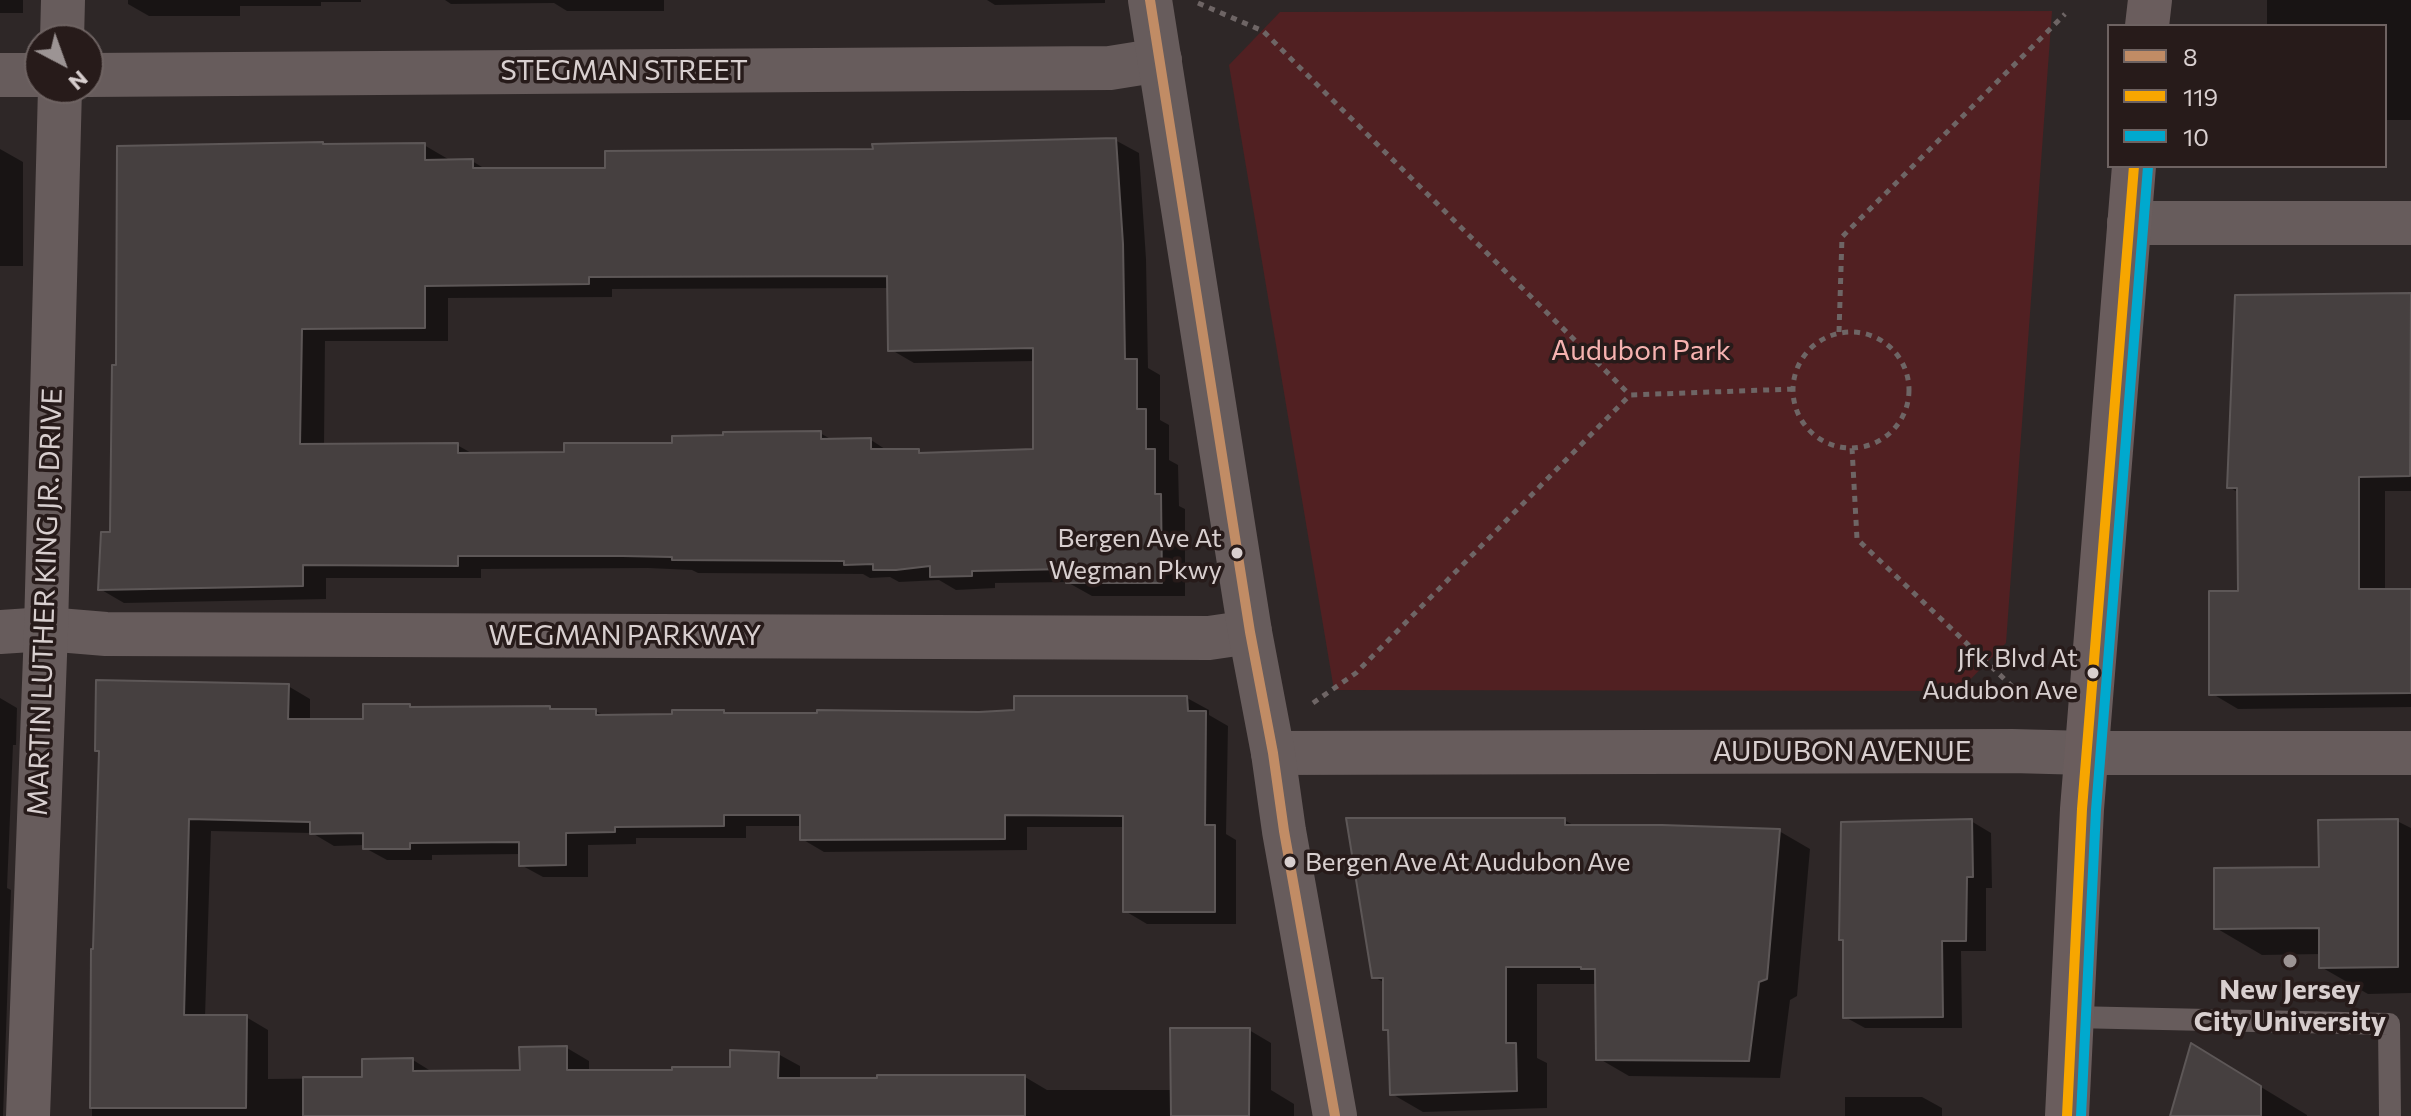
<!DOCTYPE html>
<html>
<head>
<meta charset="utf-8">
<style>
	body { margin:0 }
	#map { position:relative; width:2411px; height:1116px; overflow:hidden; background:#2e2727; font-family:Commissioner,sans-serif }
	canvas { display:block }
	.legend { position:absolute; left:2107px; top:24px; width:280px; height:144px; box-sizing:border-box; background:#271b1a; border:2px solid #6e6362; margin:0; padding:10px 14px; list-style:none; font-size:24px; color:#d8cfcf }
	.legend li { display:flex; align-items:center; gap:16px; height:40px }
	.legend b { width:40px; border:2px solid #6e6362 }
	.north { position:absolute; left:24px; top:24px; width:80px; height:80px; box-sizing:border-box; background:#271b1a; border:2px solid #6e6362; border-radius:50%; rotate:139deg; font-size:22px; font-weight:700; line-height:32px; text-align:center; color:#d8cfcf }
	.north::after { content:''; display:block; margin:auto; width:28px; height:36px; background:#9c9494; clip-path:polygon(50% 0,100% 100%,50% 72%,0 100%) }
</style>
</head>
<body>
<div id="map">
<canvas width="2411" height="1116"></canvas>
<ul class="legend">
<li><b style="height:10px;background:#c18c65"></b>8</li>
<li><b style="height:10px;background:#f7a600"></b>119</li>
<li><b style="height:10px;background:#00a9ce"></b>10</li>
</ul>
<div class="north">N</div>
</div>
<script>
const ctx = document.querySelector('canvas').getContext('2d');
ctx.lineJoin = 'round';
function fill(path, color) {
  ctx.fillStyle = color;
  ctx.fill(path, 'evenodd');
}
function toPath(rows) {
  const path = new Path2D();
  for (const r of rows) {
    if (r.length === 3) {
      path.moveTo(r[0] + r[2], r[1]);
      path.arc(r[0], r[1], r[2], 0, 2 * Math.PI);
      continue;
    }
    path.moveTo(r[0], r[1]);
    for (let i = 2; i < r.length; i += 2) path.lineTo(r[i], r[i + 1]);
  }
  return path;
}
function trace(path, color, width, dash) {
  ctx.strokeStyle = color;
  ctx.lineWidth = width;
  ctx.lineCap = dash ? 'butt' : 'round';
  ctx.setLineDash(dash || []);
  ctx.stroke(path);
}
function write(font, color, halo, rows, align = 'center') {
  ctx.font = font + ' Commissioner,sans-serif';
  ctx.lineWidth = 7;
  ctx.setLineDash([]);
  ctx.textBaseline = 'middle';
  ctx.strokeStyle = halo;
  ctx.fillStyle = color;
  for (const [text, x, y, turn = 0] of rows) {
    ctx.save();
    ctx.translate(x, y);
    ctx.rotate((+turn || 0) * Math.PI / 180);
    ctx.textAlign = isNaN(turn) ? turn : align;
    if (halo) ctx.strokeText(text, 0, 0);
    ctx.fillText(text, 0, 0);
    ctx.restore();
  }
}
fill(toPath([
	[2052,11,2006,643,1959,691,1334,690,1229,65,1280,12]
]), '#512022');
fill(toPath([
	[0,0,23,0,23,13,0,13],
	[128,0,361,0,361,2,321,2,321,6,240,6,240,16,149,16,128,4],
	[445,0,664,0,664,11,567,11,554,3,451,4],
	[987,0,1105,0,1105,3,995,5],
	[2267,0,2411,0,2411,120,2385,120,2385,26,2267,26],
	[1115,140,1139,153,1146,259,1148,368,1160,375,1160,420,1169,425,1169,460,1178,465,1179,506,1185,509,1185,596,1092,596,1067,582,995,583,995,588,956,590,939,580,899,582,890,577,870,578,863,574,698,573,692,570,648,568,481,569,481,578,326,578,326,599,124,603,100,589,112,534,326,146,424,145,448,159,448,161,472,161,487,170,607,170,875,151],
	[889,288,890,349,914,363,1035,361,1035,451,925,454,918,451,888,451,871,440,834,441,820,433,566,454,475,455,457,445,324,446,325,341,448,341,448,298,612,297,612,289],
	[0,149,23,162,23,266,0,266],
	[2411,295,2411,491,2385,491,2385,591,2411,591,2411,707,2238,709,2211,693,2240,593,2239,493,2229,487,2237,297],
	[288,686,310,699,310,721,365,721,409,706,415,709,550,708,554,711,595,711,605,716,674,716,723,712,730,715,979,714,1187,698,1209,710,1209,715,1228,726,1226,834,1236,840,1236,924,1147,924,1125,911,1125,827,1027,827,1027,850,824,852,802,839,802,826,746,826,746,838,636,838,636,844,588,845,588,877,543,877,521,865,521,854,432,855,432,860,387,860,365,848,365,845,334,846,312,833,211,831,205,1017,246,1017,268,1030,268,1079,364,1078,413,1060,434,1073,522,1072,567,1048,589,1061,589,1072,731,1069,778,1054,800,1066,800,1080,1025,1077,1047,1090,1172,1090,1249,1030,1271,1043,1271,1090,1294,1104,1294,1116,92,1116,92,992,95,951,101,752,97,750],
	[0,698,17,708,16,745,13,745,7,888,11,890,3,1116,0,1116],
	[1564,820,1577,827,1779,831,1810,849,1797,996,1790,1000,1780,1078,1629,1076,1598,1058,1597,984,1537,984,1537,1058,1547,1063,1547,1108,1423,1112,1392,1094,1390,1032,1385,1029,1385,983,1374,977],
	[1971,821,1991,833,1992,888,1986,888,1986,951,1961,951,1962,1028,1865,1028,1845,1017,1845,941,1841,939],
	[2397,821,2411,828,2411,993,2368,994,2321,967,2321,954,2262,955,2216,928,2321,869],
	[2238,1073,2307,1115,2307,1116,2172,1116],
	[1845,1097,1922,1097,1942,1108,1942,1116,1845,1116]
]), '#0007');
const building = toPath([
	[1116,138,1123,244,1125,359,1137,359,1137,409,1146,409,1146,449,1155,449,1155,494,1161,494,1162,583,1066,583,1066,569,972,571,972,576,930,577,930,566,896,570,873,570,873,564,844,565,844,561,672,560,672,557,623,556,458,556,458,566,303,565,303,586,98,590,101,532,110,532,112,365,116,365,117,146,323,142,323,144,425,143,425,160,473,159,473,168,605,168,605,151,873,149,872,144,1116,138],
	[887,276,888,351,1033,348,1033,449,919,453,919,449,871,449,871,438,821,439,821,431,723,432,723,435,672,436,672,443,564,443,564,452,458,453,458,443,300,444,302,329,425,328,425,286,589,284,589,277,887,276],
	[2411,293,2410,476,2359,477,2359,589,2411,589,2411,693,2209,695,2209,591,2238,591,2237,488,2227,488,2235,295,2411,293],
	[96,680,289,684,288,719,363,719,363,704,410,704,410,707,550,706,550,709,596,709,596,715,672,714,672,710,724,710,724,713,817,713,817,710,979,712,1014,710,1014,696,1187,696,1188,711,1206,711,1205,825,1215,825,1215,912,1123,912,1123,816,1005,815,1005,839,800,840,800,815,724,815,724,826,615,827,615,832,566,833,566,865,519,866,519,842,410,843,410,849,363,849,363,833,310,834,310,822,189,819,184,1015,247,1015,246,1108,90,1108,91,949,93,949,99,751,95,751,96,680],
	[1346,818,1565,818,1565,825,1662,825,1780,829,1767,979,1759,982,1749,1061,1596,1060,1595,969,1581,969,1581,967,1506,967,1506,1043,1516,1043,1517,1091,1390,1095,1388,1030,1383,1030,1383,978,1372,978,1346,818],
	[1972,819,1973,877,1967,877,1966,941,1942,941,1943,1017,1843,1018,1843,940,1839,940,1841,822,1972,819],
	[2398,819,2398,967,2319,968,2319,928,2214,929,2214,868,2319,867,2318,820,2398,819],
	[1170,1028,1250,1028,1249,1116,1171,1116,1170,1028],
	[2191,1043,2261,1086,2261,1116,2170,1116,2191,1043],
	[567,1046,567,1070,672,1070,672,1067,730,1067,730,1050,779,1052,778,1078,877,1078,877,1075,1025,1075,1025,1116,303,1116,303,1077,362,1077,362,1059,413,1058,413,1071,520,1070,519,1047,567,1046]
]);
fill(building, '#464040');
trace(building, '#5d5757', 2);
trace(toPath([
	[1198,3,1263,31,1630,395],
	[1851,390,58],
	[1839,332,1842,237,2065,14],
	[1852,448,1857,539,2019,693],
	[1313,703,1356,673,1630,395,1793,389]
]), '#6e6565', 5, [6, 6]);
trace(toPath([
	[2072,1017,2389,1024,2390,1116]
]), '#675c5c', 22);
trace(toPath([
	[0,75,40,75],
	[88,75,1110,68,1160,60],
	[2129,223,2411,223],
	[0,632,46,629,106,634,1209,638,1250,632],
	[1273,753,2012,751,2087,753,2411,753]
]), '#675c5c', 44);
trace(toPath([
	[1150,0,1250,632,1273,753,1284,831,1335,1116],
	[62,40,63,0],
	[28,1116,46,629,60,88]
]), '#675c5c', 44);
trace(toPath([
	[2147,26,2150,0],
	[2067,1116,2082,809,2134,166]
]), '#6a5d5d', 44);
trace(toPath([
	[1150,0,1250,632,1273,753,1284,831,1335,1116]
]), '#c18c65', 10);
trace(toPath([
	[2067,1116,2082,809,2134,166]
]), '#f7a600', 10);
trace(toPath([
	[2081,1116,2096,810,2148,167]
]), '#00a9ce', 10);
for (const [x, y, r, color] of [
	[1237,553,7,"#d8cfcf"],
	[2093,673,7,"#d8cfcf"],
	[1290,862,7,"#d8cfcf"],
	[2290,961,8,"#9c9494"]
]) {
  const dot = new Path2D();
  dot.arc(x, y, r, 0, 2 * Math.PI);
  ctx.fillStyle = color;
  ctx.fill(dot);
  trace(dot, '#271b1a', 3);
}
write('26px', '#d8cfcf', '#271b1a', [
	["Bergen Ave At",1222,538],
	["Wegman Pkwy",1222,570],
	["Jfk Blvd At",2078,658],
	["Audubon Ave",2078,690],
	["Bergen Ave At Audubon Ave",1305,862,"left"]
], 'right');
write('28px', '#d8cfcf', '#271b1a', [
	["STEGMAN STREET",624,71],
	["MARTIN LUTHER KING JR. DRIVE",45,602,-88],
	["WEGMAN PARKWAY",625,636],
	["AUDUBON AVENUE",1842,752]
]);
write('28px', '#f6b2b0', '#271b1a', [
	["Audubon Park",1641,351]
]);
write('bold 28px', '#d8cfcf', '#271b1a', [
	["New Jersey",2290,990],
	["City University",2290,1022]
]);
</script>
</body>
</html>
